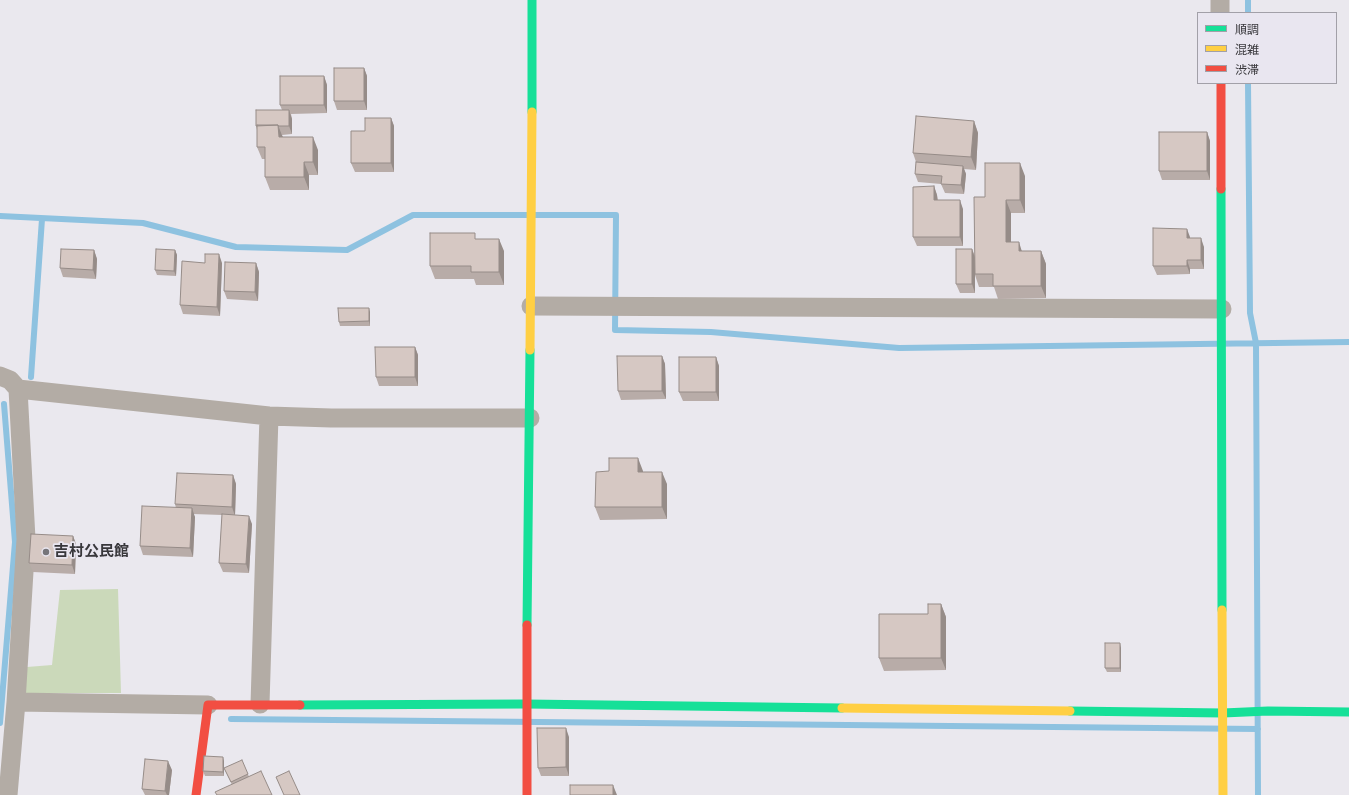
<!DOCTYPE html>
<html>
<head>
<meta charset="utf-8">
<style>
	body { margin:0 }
	#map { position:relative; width:1349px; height:795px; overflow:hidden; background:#eae8ee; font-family:Karla,"Noto Sans JP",sans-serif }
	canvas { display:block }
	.legend { position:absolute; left:1197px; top:12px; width:140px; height:72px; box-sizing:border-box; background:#e9e6f0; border:1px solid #a2a0a8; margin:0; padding:5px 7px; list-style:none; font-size:12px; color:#38373b }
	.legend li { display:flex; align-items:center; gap:8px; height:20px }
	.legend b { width:20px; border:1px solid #a2a0a8 }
</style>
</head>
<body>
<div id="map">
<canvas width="1349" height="795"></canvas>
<ul class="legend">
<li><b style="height:5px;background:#16e098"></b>順調</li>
<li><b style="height:5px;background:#ffcf43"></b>混雑</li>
<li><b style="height:5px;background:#f24e42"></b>渋滞</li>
</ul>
</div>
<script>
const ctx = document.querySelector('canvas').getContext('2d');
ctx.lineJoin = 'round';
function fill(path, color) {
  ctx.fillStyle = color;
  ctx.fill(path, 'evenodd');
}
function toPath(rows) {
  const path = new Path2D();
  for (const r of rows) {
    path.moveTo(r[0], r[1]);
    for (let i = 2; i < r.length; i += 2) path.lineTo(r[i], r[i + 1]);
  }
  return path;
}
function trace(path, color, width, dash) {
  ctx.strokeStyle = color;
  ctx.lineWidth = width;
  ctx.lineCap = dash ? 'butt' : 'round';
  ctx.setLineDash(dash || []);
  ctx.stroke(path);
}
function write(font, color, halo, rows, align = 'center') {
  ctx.font = font + ' Karla,"Noto Sans JP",sans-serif';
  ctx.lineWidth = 3.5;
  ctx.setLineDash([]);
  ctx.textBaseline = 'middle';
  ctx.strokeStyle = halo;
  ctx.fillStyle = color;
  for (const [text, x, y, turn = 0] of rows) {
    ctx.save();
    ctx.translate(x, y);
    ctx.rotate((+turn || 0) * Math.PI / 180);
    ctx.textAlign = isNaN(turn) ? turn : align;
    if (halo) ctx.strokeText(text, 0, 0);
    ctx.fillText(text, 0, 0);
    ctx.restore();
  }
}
fill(toPath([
	[118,589,121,693,22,693,27,667,52,665,60,590]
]), '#cbd9ba');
trace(toPath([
	[1248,0,1248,13],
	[1248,83,1250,313,1256,343,1258,795],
	[0,216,143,223,236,247,347,250,413,215,616,215,615,330,711,332,899,348,1349,342],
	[31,377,42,219],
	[231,719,1258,729],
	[0,723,15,542,4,404]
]), '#8ec2e0', 6);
trace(toPath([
	[1220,0,1220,13],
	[531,306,1222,309],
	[0,376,10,380,18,389,269,416,331,418,530,418],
	[18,389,26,539,16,702,208,705],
	[260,704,269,416],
	[8,795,16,702]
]), '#b3aca5', 19);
trace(toPath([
	[532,0,532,112],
	[1221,189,1222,610],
	[527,625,530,350],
	[300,705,526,704,842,708],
	[1070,711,1223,713,1268,711,1349,712]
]), '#16e098', 9);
trace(toPath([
	[530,350,532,112],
	[1222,610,1223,795],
	[842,708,1070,711]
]), '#ffcf43', 9);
trace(toPath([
	[1221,83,1221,189],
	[527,625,527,795],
	[196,795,208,705,300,705]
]), '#f24e42', 9);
fill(toPath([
	[364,68,367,76,367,110,337,110,334,101],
	[324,76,327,85,327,113,291,114,292,119,292,134,282,135,283,137,318,150,318,175,309,175,309,190,270,190,265,177,265,159,262,159,257,147,257,130,256,126,282,110,280,105],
	[391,118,394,126,394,172,355,172,351,163,365,131],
	[974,121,978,133,976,170,964,169,966,174,964,194,945,193,941,184,918,182,915,174,916,162,913,153],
	[1207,132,1210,141,1210,180,1162,180,1159,171],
	[1025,176,1025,213,1011,213,1011,242,1022,251,1041,251,1046,264,1046,298,998,299,994,287,979,287,975,275,975,293,960,293,956,284,972,249,975,256,985,197],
	[934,186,937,195,938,200,963,209,963,246,917,246,913,237],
	[1190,237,1190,238,1204,247,1204,269,1190,269,1190,274,1157,275,1153,266],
	[477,239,504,251,504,285,476,285,474,279,435,279,430,266],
	[94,250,97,259,96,279,63,277,60,268],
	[175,250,177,255,176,276,157,275,155,270],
	[205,263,222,263,220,316,183,314,180,305],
	[256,263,259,272,258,301,227,299,224,291],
	[370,312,370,326,340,326,339,322],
	[415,347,418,355,418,386,379,386,376,377],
	[662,356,665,364,666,399,621,400,618,391],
	[716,357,719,366,719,401,683,401,679,392],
	[643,472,667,484,667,519,600,520,595,507],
	[233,475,236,484,235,515,252,524,249,573,223,572,219,563,222,515,193,514,195,517,193,557,143,555,140,546,176,508,175,504],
	[73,536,76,544,75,574,33,572,29,563],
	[941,604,946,617,946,670,884,671,879,658],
	[1121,648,1121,672,1107,672,1105,668],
	[569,737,569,776,541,776,538,768],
	[224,761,224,776,205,776,203,771],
	[224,768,248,774,249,777,232,785],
	[172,770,169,795,145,795,142,789]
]), '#b8aca8');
fill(toPath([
	[364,68,367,76,367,110,364,101],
	[324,76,327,85,327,113,324,105],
	[289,110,292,119,292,134,289,126],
	[391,118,394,126,394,172,391,163],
	[974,121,978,133,976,170,971,157],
	[278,125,283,138,279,137],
	[1207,132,1210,141,1210,180,1207,171],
	[313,137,318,150,318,175,313,162],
	[304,162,309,175,309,190,304,177],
	[1020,163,1025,176,1025,213,1020,200],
	[963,166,966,174,964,194,961,185],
	[934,186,937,195,938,209,934,200],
	[960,200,963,209,963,246,960,237],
	[1006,200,1011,213,1011,255,1006,242],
	[1187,229,1190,237,1190,247,1187,238],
	[1201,238,1204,247,1204,269,1201,260],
	[499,239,504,251,504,285,499,272],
	[1019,242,1023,255,1019,251],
	[972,249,975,258,975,293,972,284],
	[94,250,97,259,96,279,93,270],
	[175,250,177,255,176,276,174,271],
	[1041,251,1046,264,1046,298,1041,286],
	[219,254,222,263,220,316,217,307],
	[1187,260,1190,269,1190,274,1187,266],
	[256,263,259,272,258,301,255,292],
	[369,308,370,312,370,326,369,321],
	[415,347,418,355,418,386,415,377],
	[662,356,665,364,666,399,662,391],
	[716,357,719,366,719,401,716,392],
	[638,458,643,471,643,484,638,472],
	[662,472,667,484,667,519,662,507],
	[233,475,236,484,235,516,232,507],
	[192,508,195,517,193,557,190,548],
	[249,516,252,524,249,573,246,564],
	[73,536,76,544,75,574,72,565],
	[941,604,946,617,946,670,941,658],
	[1120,643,1121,648,1121,672,1120,668],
	[566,728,569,737,569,776,566,767],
	[223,757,224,761,224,776,223,772],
	[168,761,172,770,169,795,167,795,165,791],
	[613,785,617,795,613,795]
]), '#968c88');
const building = toPath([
	[334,68,364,68,364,101,334,101,334,68],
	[280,76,324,76,324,105,280,105,280,76],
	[256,110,289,110,289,126,278,126,278,125,256,126,256,110],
	[916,116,974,121,971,157,913,153,916,116],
	[365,118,391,118,391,163,351,163,351,131,365,131,365,118],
	[257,125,278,125,279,137,313,137,313,162,304,162,304,177,265,177,265,147,257,147,257,125],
	[1159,132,1207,132,1207,171,1159,171,1159,132],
	[916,162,963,166,961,185,941,184,942,176,915,174,916,162],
	[985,163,1020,163,1020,200,1006,200,1006,242,1019,242,1019,251,1041,251,1041,286,993,286,993,274,975,274,974,197,985,197,985,163],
	[934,186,934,200,960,200,960,237,913,237,913,187,934,186],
	[1153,228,1187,229,1187,238,1201,238,1201,260,1187,260,1187,266,1153,266,1153,228],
	[430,233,475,233,475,239,499,239,499,272,471,272,471,266,430,266,430,233],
	[61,249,94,250,93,270,60,268,61,249],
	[156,249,175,250,174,271,155,270,156,249],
	[956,249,972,249,972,284,956,284,956,249],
	[205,254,219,254,217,307,180,305,182,261,205,263,205,254],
	[225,262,256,263,255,292,224,291,225,262],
	[338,308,369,308,369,321,339,322,338,308],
	[375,347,415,347,415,377,376,377,375,347],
	[617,356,662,356,662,391,618,391,617,356],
	[679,357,716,357,716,392,679,392,679,357],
	[609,458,638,458,638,472,662,472,662,507,595,507,596,472,609,471,609,458],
	[177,473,233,475,232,507,175,504,177,473],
	[142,506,192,508,190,548,140,546,142,506],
	[222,514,249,516,246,564,219,563,222,514],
	[31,534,73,536,72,565,29,563,31,534],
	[928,604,941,604,941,658,879,658,879,614,928,614,928,604],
	[1105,643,1120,643,1120,668,1105,668,1105,643],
	[537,728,566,728,566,767,538,768,537,728],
	[204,756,223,757,223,772,203,771,204,756],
	[145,759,168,761,165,791,142,789,145,759],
	[242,760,248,774,231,782,224,768,242,760],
	[261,771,272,795,217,795,215,792,261,771],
	[289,771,300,795,284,795,276,777,289,771],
	[570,785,613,785,613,795,570,795,570,785]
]);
fill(building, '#d6c8c3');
trace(building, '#968c88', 1);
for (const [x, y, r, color] of [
	[46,552,4,"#76757a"]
]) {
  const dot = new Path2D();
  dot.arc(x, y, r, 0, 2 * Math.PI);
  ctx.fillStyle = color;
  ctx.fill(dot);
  trace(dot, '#e9e6f0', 1.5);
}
write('bold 15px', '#38373b', '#e9e6f0', [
	["吉村公民館",54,552]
], 'left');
</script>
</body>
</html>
